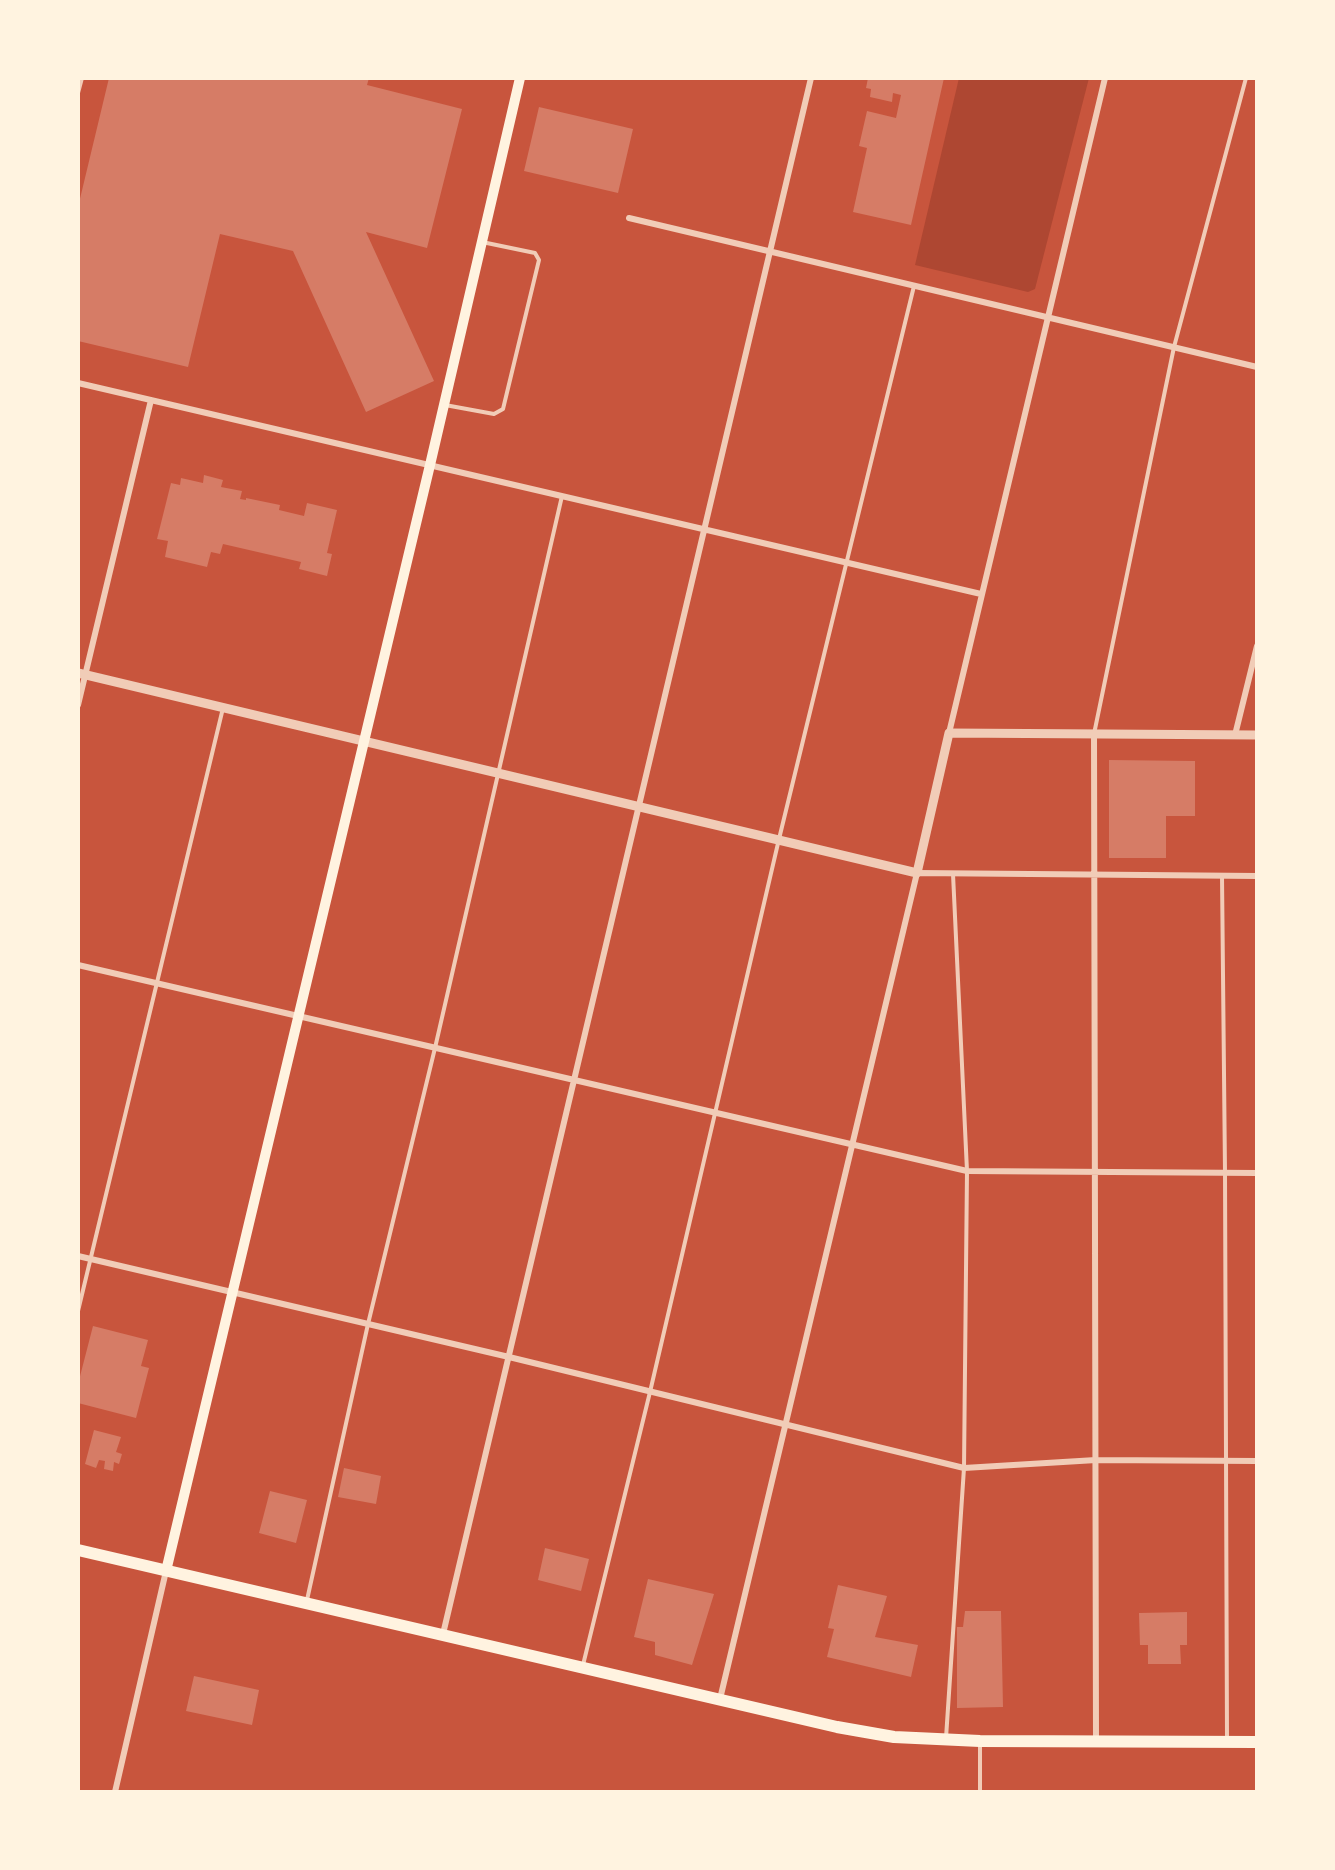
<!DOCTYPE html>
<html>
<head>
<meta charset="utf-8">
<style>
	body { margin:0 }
	#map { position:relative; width:1335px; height:1870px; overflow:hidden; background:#c8553d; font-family:"Alegreya Sans",sans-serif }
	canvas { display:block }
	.frame { position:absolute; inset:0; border:80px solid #fff3e0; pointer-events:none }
</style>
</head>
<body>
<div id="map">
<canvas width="1335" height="1870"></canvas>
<div class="frame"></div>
</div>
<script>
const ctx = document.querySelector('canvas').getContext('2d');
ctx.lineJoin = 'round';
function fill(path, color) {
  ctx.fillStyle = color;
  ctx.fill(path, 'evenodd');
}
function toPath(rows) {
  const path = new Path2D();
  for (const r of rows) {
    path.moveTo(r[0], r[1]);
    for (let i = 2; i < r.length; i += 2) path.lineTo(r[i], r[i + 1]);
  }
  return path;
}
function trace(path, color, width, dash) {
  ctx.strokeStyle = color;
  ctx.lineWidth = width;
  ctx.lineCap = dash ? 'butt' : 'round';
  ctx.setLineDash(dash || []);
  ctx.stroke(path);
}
fill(toPath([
	[959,78,1089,78,1035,289,1028,292,915,265]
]), '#ae4732');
fill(toPath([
	[109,78,369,78,367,85,462,109,427,248,366,232,434,381,366,412,293,251,220,234,188,367,78,341,78,207],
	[868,78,944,78,911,225,853,212,867,148,859,146,867,111,896,118,901,95,893,93,892,102,870,97,871,89,866,88],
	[539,107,633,129,618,193,524,171],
	[204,475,223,480,221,487,242,491,240,499,246,500,246,498,280,505,279,510,304,516,307,503,337,510,327,553,332,554,327,576,299,569,301,562,223,544,220,554,211,552,207,567,165,557,168,541,157,539,171,483,180,485,181,478,203,483],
	[1109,760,1195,761,1195,816,1166,816,1166,858,1109,858],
	[93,1326,148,1340,141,1366,149,1368,136,1418,78,1403,78,1384],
	[94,1430,121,1437,116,1452,122,1454,119,1464,114,1462,113,1471,104,1469,105,1461,99,1460,96,1468,85,1464],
	[344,1468,381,1476,376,1504,338,1497],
	[270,1491,307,1500,296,1543,259,1533],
	[545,1548,589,1559,581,1591,538,1580],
	[648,1579,714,1594,692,1665,655,1655,655,1642,634,1637],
	[838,1585,887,1596,875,1637,918,1645,911,1677,827,1657,834,1629,828,1628],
	[965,1611,1001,1611,1003,1707,957,1708,957,1627,963,1627],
	[1187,1612,1187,1645,1180,1645,1181,1664,1148,1664,1148,1645,1140,1645,1139,1613],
	[194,1676,259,1690,252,1725,186,1711]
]), '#d67c66');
trace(toPath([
	[78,93,82,78],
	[445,405,494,414,503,409,539,260,535,253,482,242],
	[1094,734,1174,347,1246,78],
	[1222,876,1225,1172,1227,1739],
	[78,1311,223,708],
	[307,1600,368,1324,435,1048,562,496],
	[583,1665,650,1392,779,839,914,286],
	[946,1738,964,1468,967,1171,953,874],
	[980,1792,980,1745]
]), '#f1ccb7', 4);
trace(toPath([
	[629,218,1257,367],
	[78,383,981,594],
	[78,705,151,400],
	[949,733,1105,78],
	[1094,734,1096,1741],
	[1235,735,1257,646],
	[78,965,967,1171,1257,1173],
	[78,1256,509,1357,964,1468,1096,1460,1257,1461],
	[443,1634,811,78],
	[720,1699,917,873,1257,876],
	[115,1792,166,1571]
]), '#f1ccb7', 6);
trace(toPath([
	[78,673,917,873,949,733,1257,735]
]), '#f1ccb7', 9);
trace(toPath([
	[166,1571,430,465,520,78]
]), '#fff3e0', 10);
trace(toPath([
	[78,1550,837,1727,894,1737,980,1741,1257,1742]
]), '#fff3e0', 12);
</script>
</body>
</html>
